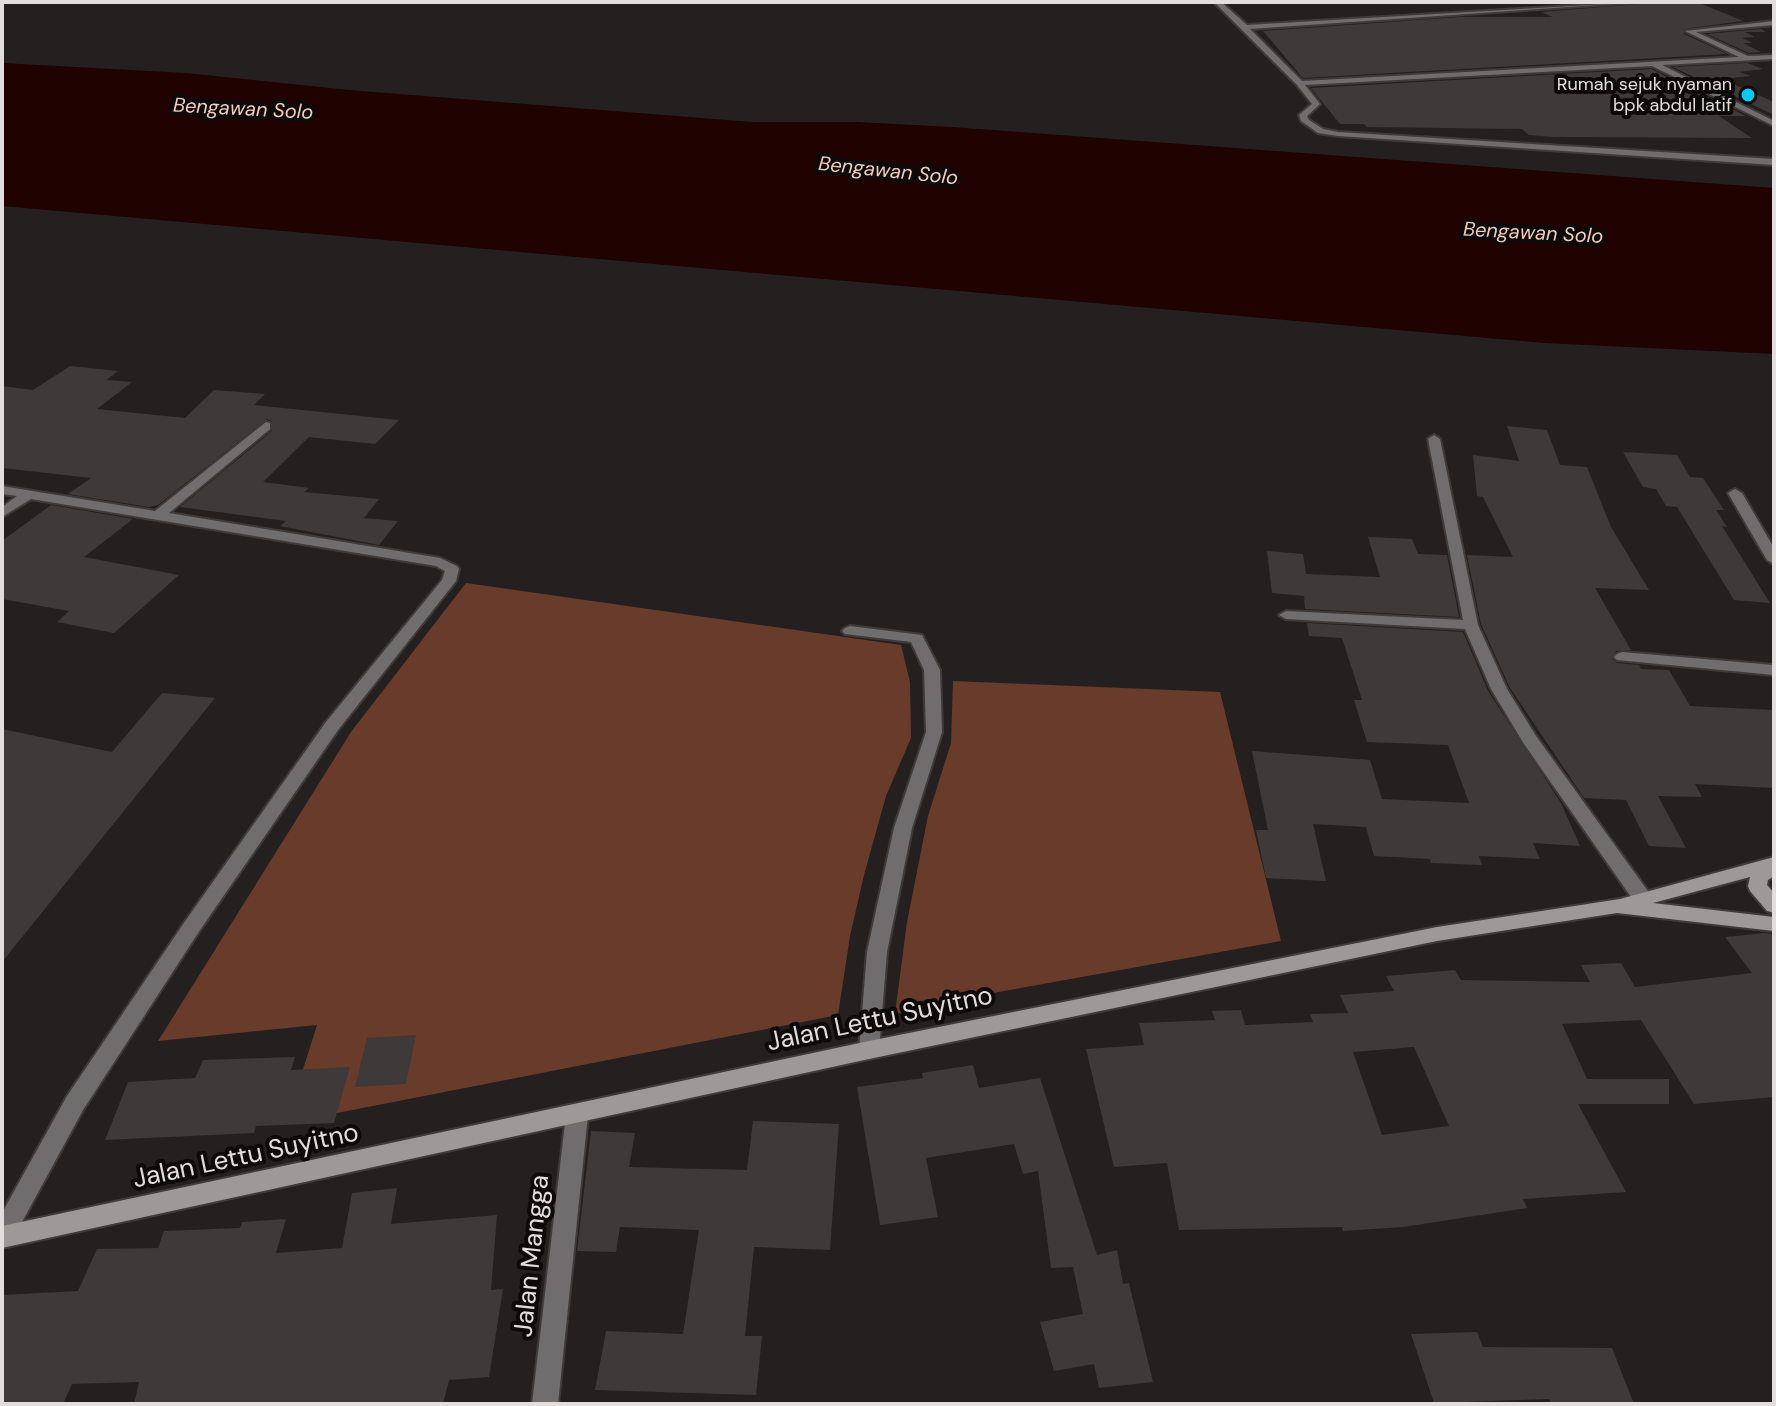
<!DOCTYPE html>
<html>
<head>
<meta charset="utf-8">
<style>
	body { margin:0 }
	#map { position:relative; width:1776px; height:1406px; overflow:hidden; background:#24201f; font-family:"DM Sans",sans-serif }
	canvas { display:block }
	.frame { position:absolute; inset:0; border:4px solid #e1dedd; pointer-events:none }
</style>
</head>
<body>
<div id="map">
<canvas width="1776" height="1406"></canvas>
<div class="frame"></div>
</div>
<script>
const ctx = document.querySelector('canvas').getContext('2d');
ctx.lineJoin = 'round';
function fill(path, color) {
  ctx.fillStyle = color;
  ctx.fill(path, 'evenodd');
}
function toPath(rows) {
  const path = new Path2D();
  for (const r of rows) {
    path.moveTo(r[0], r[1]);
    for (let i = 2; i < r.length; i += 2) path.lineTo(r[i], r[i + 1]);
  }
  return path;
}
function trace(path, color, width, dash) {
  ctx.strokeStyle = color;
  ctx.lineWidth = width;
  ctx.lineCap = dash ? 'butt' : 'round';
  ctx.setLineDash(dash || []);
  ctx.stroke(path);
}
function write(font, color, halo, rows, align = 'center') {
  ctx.font = font + ' "DM Sans",sans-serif';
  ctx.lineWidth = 8;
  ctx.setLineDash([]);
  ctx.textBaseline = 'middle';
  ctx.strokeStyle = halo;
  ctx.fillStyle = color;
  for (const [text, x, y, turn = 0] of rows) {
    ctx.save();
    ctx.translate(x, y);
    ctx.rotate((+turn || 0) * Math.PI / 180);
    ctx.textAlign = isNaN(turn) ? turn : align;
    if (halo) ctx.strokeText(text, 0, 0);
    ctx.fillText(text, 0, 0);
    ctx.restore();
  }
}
fill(toPath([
	[466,583,901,645,910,682,911,738,886,796,864,875,850,936,838,1015,286,1123,317,1025,158,1041,351,732],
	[953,681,1220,692,1281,941,993,993,895,1014,907,922,928,816,951,743]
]), '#693b2a');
fill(toPath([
	[2,63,186,73,349,90,752,122,857,122,952,127,1774,188,1774,354,1544,343,2,206]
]), '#200200');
fill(toPath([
	[1662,2,1697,2,1743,21,1683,29,1684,34,1727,54,1303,78,1263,31,1460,17,1553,17,1541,12],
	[1761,29,1766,32,1745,32,1755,37,1742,38,1753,43,1743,43,1761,52,1749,53,1707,34],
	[1747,63,1763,69,1739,72,1751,76,1722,79,1774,102,1774,115,1673,67],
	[1651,69,1746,116,1719,116,1752,138,1552,137,1529,135,1522,129,1367,127,1364,124,1340,124,1311,88],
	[70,366,118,371,106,380,132,382,97,409,185,418,214,390,265,394,254,405,399,420,375,444,309,437,263,482,309,488,304,492,379,499,364,518,398,521,379,545,280,526,286,521,180,507,272,431,272,421,267,419,158,505,149,507,68,494,91,478,2,468,2,386,33,390],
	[1507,426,1547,430,1560,465,1587,467,1611,527,1649,590,1595,588,1631,650,1616,651,1612,659,1617,663,1639,665,1641,669,1669,670,1690,706,1774,710,1774,788,1695,784,1702,797,1658,796,1686,848,1649,846,1626,800,1584,798,1510,688,1481,624,1467,555,1513,557,1483,497,1477,496,1473,455,1519,461],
	[1623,452,1677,455,1690,477,1703,478,1724,510,1716,510,1727,527,1722,526,1770,603,1734,600,1677,507,1666,506,1656,489,1643,487],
	[51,505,133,519,84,557,179,575,114,633,57,622,69,611,2,599,2,541],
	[1368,537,1412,539,1418,554,1447,555,1459,617,1305,609,1304,596,1272,593,1267,551,1303,554,1306,574,1380,577],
	[1307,623,1463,632,1488,691,1561,803,1580,846,1533,843,1540,859,1479,856,1482,865,1431,863,1430,859,1374,856,1366,827,1313,824,1326,881,1266,878,1256,830,1268,830,1252,751,1370,760,1382,799,1469,803,1448,745,1367,742,1354,700,1362,700,1342,638,1309,636],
	[162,693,215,698,2,962,2,729,112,752],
	[1765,933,1774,934,1774,1097,1694,1104,1641,1020,1562,1024,1587,1079,1669,1079,1669,1104,1578,1104,1626,1192,1523,1199,1527,1208,1403,1227,1343,1231,1342,1227,1179,1230,1167,1163,1114,1167,1086,1049,1144,1045,1139,1023,1215,1020,1212,1011,1241,1010,1245,1025,1313,1022,1310,1014,1348,1013,1340,995,1394,991,1386,976,1455,970,1461,980,1590,982,1581,965,1621,963,1635,987,1752,973,1725,937],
	[1414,1047,1449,1126,1382,1135,1353,1052],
	[416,1035,406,1084,355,1087,367,1038],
	[295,1057,291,1070,350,1067,334,1123,256,1126,254,1133,105,1140,128,1082,195,1078,203,1060],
	[973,1065,979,1088,1040,1078,1097,1255,1117,1250,1123,1284,1129,1283,1153,1382,1099,1388,1094,1364,1054,1371,1040,1322,1083,1314,1073,1267,1051,1268,1038,1171,1023,1174,1014,1144,926,1158,938,1217,880,1225,857,1087,923,1078,922,1073],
	[753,1121,839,1124,830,1250,754,1247,745,1336,762,1336,756,1395,595,1390,606,1331,683,1334,699,1230,620,1227,616,1252,577,1251,591,1131,635,1133,629,1167,747,1170],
	[397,1188,391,1224,497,1215,491,1290,503,1289,489,1377,449,1380,443,1404,134,1404,139,1382,72,1384,63,1404,2,1404,2,1295,78,1291,97,1249,158,1248,164,1231,240,1228,242,1222,286,1219,276,1253,342,1248,352,1193],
	[1477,1332,1483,1347,1612,1348,1634,1404,1551,1404,1549,1399,1434,1403,1411,1334]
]), '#3e3a39');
const street = toPath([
	[1214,2,1221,2,1247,25,1640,2,1250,29,1302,81,1739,57,1685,31,1774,21,1774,25,1696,32,1748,56,1774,55,1774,59,1662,65,1774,121,1774,126,1652,66,1305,85,1320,104,1307,116,1309,120,1323,129,1338,132,1774,159,1774,165,1338,136,1318,133,1301,121,1299,115,1312,104,1297,85,1214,2],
	[266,422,270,423,270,429,169,513,440,558,457,566,459,569,456,581,338,730,200,930,83,1110,10,1244,2,1247,2,1213,67,1096,186,920,326,722,442,580,445,571,436,566,31,499,2,517,2,507,17,496,2,494,2,486,155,511,266,422],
	[1434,435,1440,439,1478,625,1507,689,1536,736,1650,894,1652,899,1650,904,1643,906,1636,904,1524,744,1491,689,1465,629,1286,619,1279,615,1286,611,1463,620,1428,439,1434,435],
	[1735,489,1742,493,1774,548,1774,564,1767,560,1728,493,1735,489],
	[850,626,922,635,940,670,942,732,912,828,887,952,879,1050,876,1056,869,1059,862,1056,859,1050,867,952,894,828,926,732,924,670,911,642,845,634,842,631,845,628,850,626],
	[1622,652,1774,665,1774,675,1617,660,1614,657,1617,654,1622,652],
	[577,1106,585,1108,588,1115,558,1404,532,1404,566,1115,569,1108,577,1106]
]);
const secondary = toPath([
	[1774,857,1774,876,1768,880,1767,885,1774,893,1774,913,1767,911,1750,891,1748,886,1750,877,1653,903,1774,917,1774,931,1617,913,1437,941,869,1059,2,1248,2,1226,869,1041,1437,927,1620,899,1774,857]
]);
trace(street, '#3e3b3a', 4);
trace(secondary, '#3e3b3a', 4);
fill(street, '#6f6d6d');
fill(secondary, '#9c9998');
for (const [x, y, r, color] of [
	[1748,95,8,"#01cbf9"]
]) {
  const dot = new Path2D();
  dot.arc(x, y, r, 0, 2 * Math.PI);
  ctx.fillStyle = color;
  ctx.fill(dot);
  trace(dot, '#0c0b0a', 3);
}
write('18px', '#e1dedd', '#0c0b0a', [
	["Rumah sejuk nyaman",1732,85],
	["bpk abdul latif",1732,106]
], 'right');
write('italic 20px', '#f6ccbc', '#0c0b0a', [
	["Bengawan Solo",243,110,3],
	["Bengawan Solo",888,172,6],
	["Bengawan Solo",1533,234,3]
]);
write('26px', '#e1dedd', '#0c0b0a', [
	["Jalan Lettu Suyitno",880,1020,-12],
	["Jalan Lettu Suyitno",246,1157,-12],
	["Jalan Mangga",533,1256,-84]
]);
</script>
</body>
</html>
